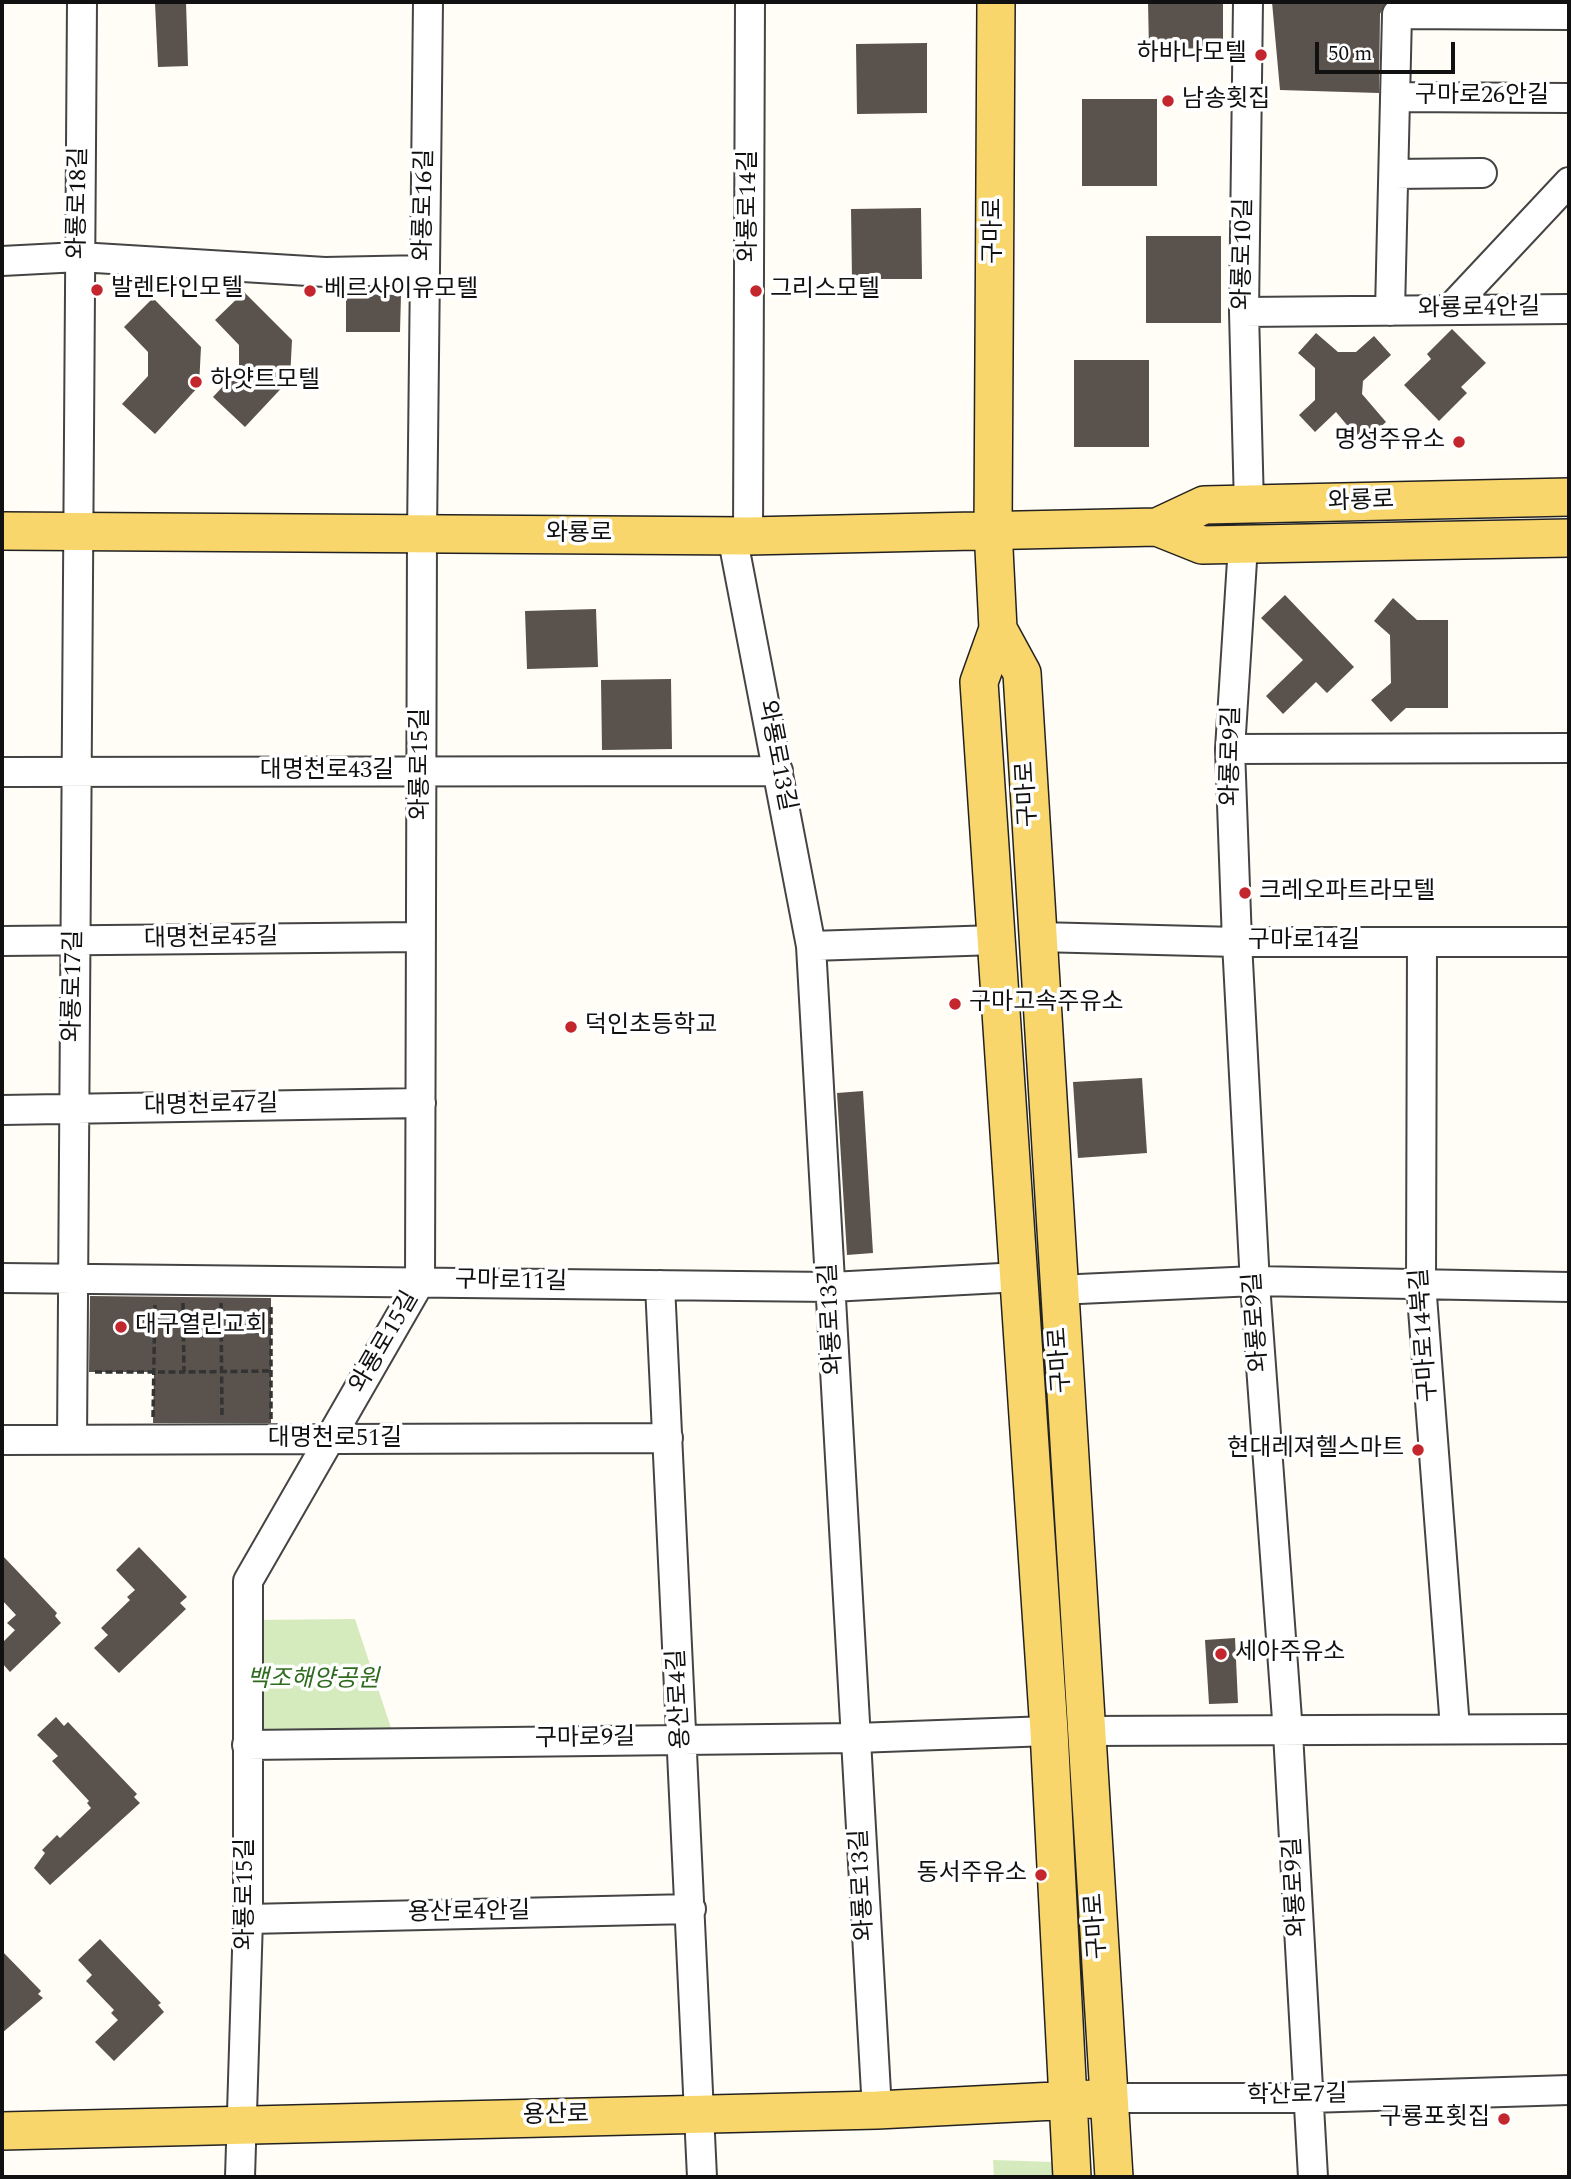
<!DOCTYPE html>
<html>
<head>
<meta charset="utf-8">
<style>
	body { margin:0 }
	#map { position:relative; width:1571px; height:2179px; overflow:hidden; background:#fffdf5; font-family:Spectral,serif }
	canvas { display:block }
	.frame { position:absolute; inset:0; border:4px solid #111; pointer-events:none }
	.scale { position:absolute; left:1315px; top:42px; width:140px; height:32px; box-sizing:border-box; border:4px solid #111; border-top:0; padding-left:9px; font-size:21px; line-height:24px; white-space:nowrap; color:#111; -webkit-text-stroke:5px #fff; paint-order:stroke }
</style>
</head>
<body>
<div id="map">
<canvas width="1571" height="2179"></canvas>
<div class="frame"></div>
<div class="scale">50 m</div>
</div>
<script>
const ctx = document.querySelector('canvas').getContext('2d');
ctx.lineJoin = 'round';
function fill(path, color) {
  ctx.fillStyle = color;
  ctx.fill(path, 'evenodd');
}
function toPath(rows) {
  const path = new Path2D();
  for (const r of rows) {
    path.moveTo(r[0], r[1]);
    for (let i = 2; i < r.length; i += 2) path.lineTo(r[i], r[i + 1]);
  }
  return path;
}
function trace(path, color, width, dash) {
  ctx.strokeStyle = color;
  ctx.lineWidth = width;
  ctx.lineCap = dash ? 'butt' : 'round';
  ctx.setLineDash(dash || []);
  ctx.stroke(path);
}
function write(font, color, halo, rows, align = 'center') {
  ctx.font = font + ' Spectral,"Noto Sans KR",serif';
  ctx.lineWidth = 7;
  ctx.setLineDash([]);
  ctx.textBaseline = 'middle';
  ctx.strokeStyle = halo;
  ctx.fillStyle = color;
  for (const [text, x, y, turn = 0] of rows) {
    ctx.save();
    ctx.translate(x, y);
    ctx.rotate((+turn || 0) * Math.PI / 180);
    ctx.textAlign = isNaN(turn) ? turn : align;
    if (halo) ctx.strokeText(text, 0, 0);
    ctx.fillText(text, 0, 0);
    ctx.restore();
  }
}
fill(toPath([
	[355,1619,394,1737,253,1740,253,1620],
	[993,2160,1053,2162,1053,2177,994,2177]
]), '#d5ebbd');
fill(toPath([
	[186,2,188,66,158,67,155,3],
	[1148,2,1223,2,1223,48,1149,49],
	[1272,2,1386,2,1380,14,1379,93,1280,90],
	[927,43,927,113,857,114,856,44],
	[1082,99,1157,99,1157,186,1082,186],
	[921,208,922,279,852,279,851,209],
	[1146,236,1221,236,1221,323,1146,323],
	[244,292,292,340,290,379,245,427,213,397,239,369,239,345,215,320],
	[346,294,401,295,400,332,346,332],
	[153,298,201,347,199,386,155,434,122,404,148,376,148,352,124,327],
	[1452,329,1486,363,1461,387,1467,393,1439,421,1404,385,1431,359,1427,354],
	[1316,333,1338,352,1356,352,1374,336,1391,355,1363,381,1362,394,1386,422,1362,443,1336,412,1315,432,1299,415,1315,400,1315,368,1298,353],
	[1074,360,1149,360,1149,447,1074,447],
	[1285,595,1354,667,1327,693,1316,682,1283,714,1266,696,1303,660,1261,618],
	[1393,598,1417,620,1448,620,1448,708,1406,708,1391,722,1371,700,1391,683,1390,635,1374,621],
	[596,609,598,667,527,669,525,611],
	[671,679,672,749,602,750,601,680],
	[1142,1078,1147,1153,1078,1158,1073,1082],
	[863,1091,873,1253,847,1255,837,1093],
	[90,1296,271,1298,271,1423,153,1423,154,1372,89,1372],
	[139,1547,187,1597,180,1603,186,1609,119,1673,94,1648,108,1635,101,1628,130,1600,127,1597,135,1590,116,1570],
	[2,1555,57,1613,55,1616,61,1623,10,1672,2,1663,2,1643,15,1630,7,1623,16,1615,2,1600],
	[1235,1638,1238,1703,1209,1704,1205,1640],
	[56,1717,64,1726,68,1722,137,1794,134,1797,140,1803,50,1885,34,1868,45,1853,42,1850,57,1835,60,1838,91,1808,87,1803,89,1801,52,1761,58,1756,37,1735],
	[100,1939,161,2003,158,2005,164,2012,114,2061,95,2042,118,2020,111,2013,114,2010,86,1981,92,1975,78,1960],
	[2,1951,41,1991,38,1994,43,1998,2,2033]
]), '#5a524d');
const minor = toPath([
	[1248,2,1244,312,1249,506],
	[1395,97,1569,98],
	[1394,174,1482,173],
	[2,261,79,257,325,272,425,270],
	[1449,310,1569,182],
	[1390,311,1397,14,1569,15],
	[1244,312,1569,309],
	[732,535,811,946,877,2110],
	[748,536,750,2],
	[1243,545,1230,749,1237,942,1255,1284,1288,1733,1313,2177],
	[1230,749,1569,748],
	[2,772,778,771],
	[1038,937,1237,942,1569,942],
	[2,941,421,937],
	[1422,942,1421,1283,1455,1728],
	[811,946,996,940],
	[2,1110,421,1103],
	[2,1278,831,1287,1020,1277],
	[660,1285,702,2177],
	[1057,1290,1255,1281,1569,1287],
	[2,1440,668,1438],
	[72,1440,82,2],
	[1086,1731,1569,1729],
	[247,1745,856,1738,1049,1731],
	[248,1919,691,1909],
	[1109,2098,1309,2098,1569,2090],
	[240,2177,248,1919,248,1581,420,1282,422,534,428,2]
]);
const major = toPath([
	[996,2,993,529,998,629,979,682,1049,1731,1072,2177],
	[1157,527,1204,505,1569,497],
	[2,531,748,536,1157,527,1202,545,1569,538],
	[998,629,1022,673,1114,2177],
	[2,2131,877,2110,1094,2099]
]);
trace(minor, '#444', 32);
trace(major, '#222', 40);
trace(toPath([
	[183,1303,184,1372,271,1371],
	[221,1303,222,1418],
	[95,1372,184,1372],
	[153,1417,155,1302],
	[271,1419,271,1304]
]), '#333', 3.5, [7, 3.5]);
trace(minor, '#fff', 28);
trace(major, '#f9d66b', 37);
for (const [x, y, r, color] of [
	[1261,55,7,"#c4262e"],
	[1168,101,7,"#c4262e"],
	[97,290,7,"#c4262e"],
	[310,291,7,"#c4262e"],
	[756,291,7,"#c4262e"],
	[196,382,7,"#c4262e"],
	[1459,442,7,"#c4262e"],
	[1245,893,7,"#c4262e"],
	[955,1004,7,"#c4262e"],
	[571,1027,7,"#c4262e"],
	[121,1327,7,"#c4262e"],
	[1418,1450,7,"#c4262e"],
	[1221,1654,7,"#c4262e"],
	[1041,1875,7,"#c4262e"],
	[1504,2119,7,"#c4262e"]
]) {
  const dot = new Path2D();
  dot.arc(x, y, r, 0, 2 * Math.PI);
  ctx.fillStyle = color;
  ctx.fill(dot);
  trace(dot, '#fff', 2.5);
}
write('24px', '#111', '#fff', [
	["하바나모텔",1247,55,"right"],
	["남송횟집",1182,101],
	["발렌타인모텔",111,290],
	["베르사이유모텔",324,291],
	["그리스모텔",770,291],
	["하얏트모텔",210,382],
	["명성주유소",1445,442,"right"],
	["크레오파트라모텔",1259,893],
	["구마고속주유소",969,1004],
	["덕인초등학교",585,1027],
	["대구열린교회",135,1327],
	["현대레져헬스마트",1404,1450,"right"],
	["세아주유소",1235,1654],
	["동서주유소",1027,1875,"right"],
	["구룡포횟집",1490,2119,"right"]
], 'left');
write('24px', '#111', '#fff', [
	["구마로26안길",1482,97],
	["와룡로18길",80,203,-89],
	["와룡로16길",426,205,-89],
	["와룡로14길",750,206,-90],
	["구마로",995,231,-90],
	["와룡로10길",1245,254,-89],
	["와룡로4안길",1479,310,-1],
	["와룡로",1361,503,-2],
	["와룡로",579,535],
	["와룡로13길",775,756,79],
	["와룡로9길",1233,756,-89],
	["와룡로15길",422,764,-90],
	["대명천로43길",327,772],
	["구마로",1029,794,-93],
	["대명천로45길",211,940,-1],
	["구마로14길",1304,942],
	["와룡로17길",75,986,-89],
	["대명천로47길",211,1107,-1],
	["구마로11길",511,1283,1],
	["와룡로13길",833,1319,-93],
	["와룡로9길",1258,1322,-94],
	["구마로14북길",1426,1335,-94],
	["와룡로15길",386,1343,-60],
	["구마로",1062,1360,-94],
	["대명천로51길",335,1440],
	["용산로4길",681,1699,-93],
	["구마로9길",585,1740,-1],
	["와룡로13길",864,1885,-93],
	["와룡로9길",1297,1887,-93],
	["와룡로15길",247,1894,-90],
	["용산로4안길",469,1914,-1],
	["구마로",1098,1926,-94],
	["학산로7길",1297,2097,-1],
	["용산로",556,2117,-1]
]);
write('italic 24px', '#2f6b1f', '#fff', [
	["백조해양공원",313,1681]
]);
</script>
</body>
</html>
